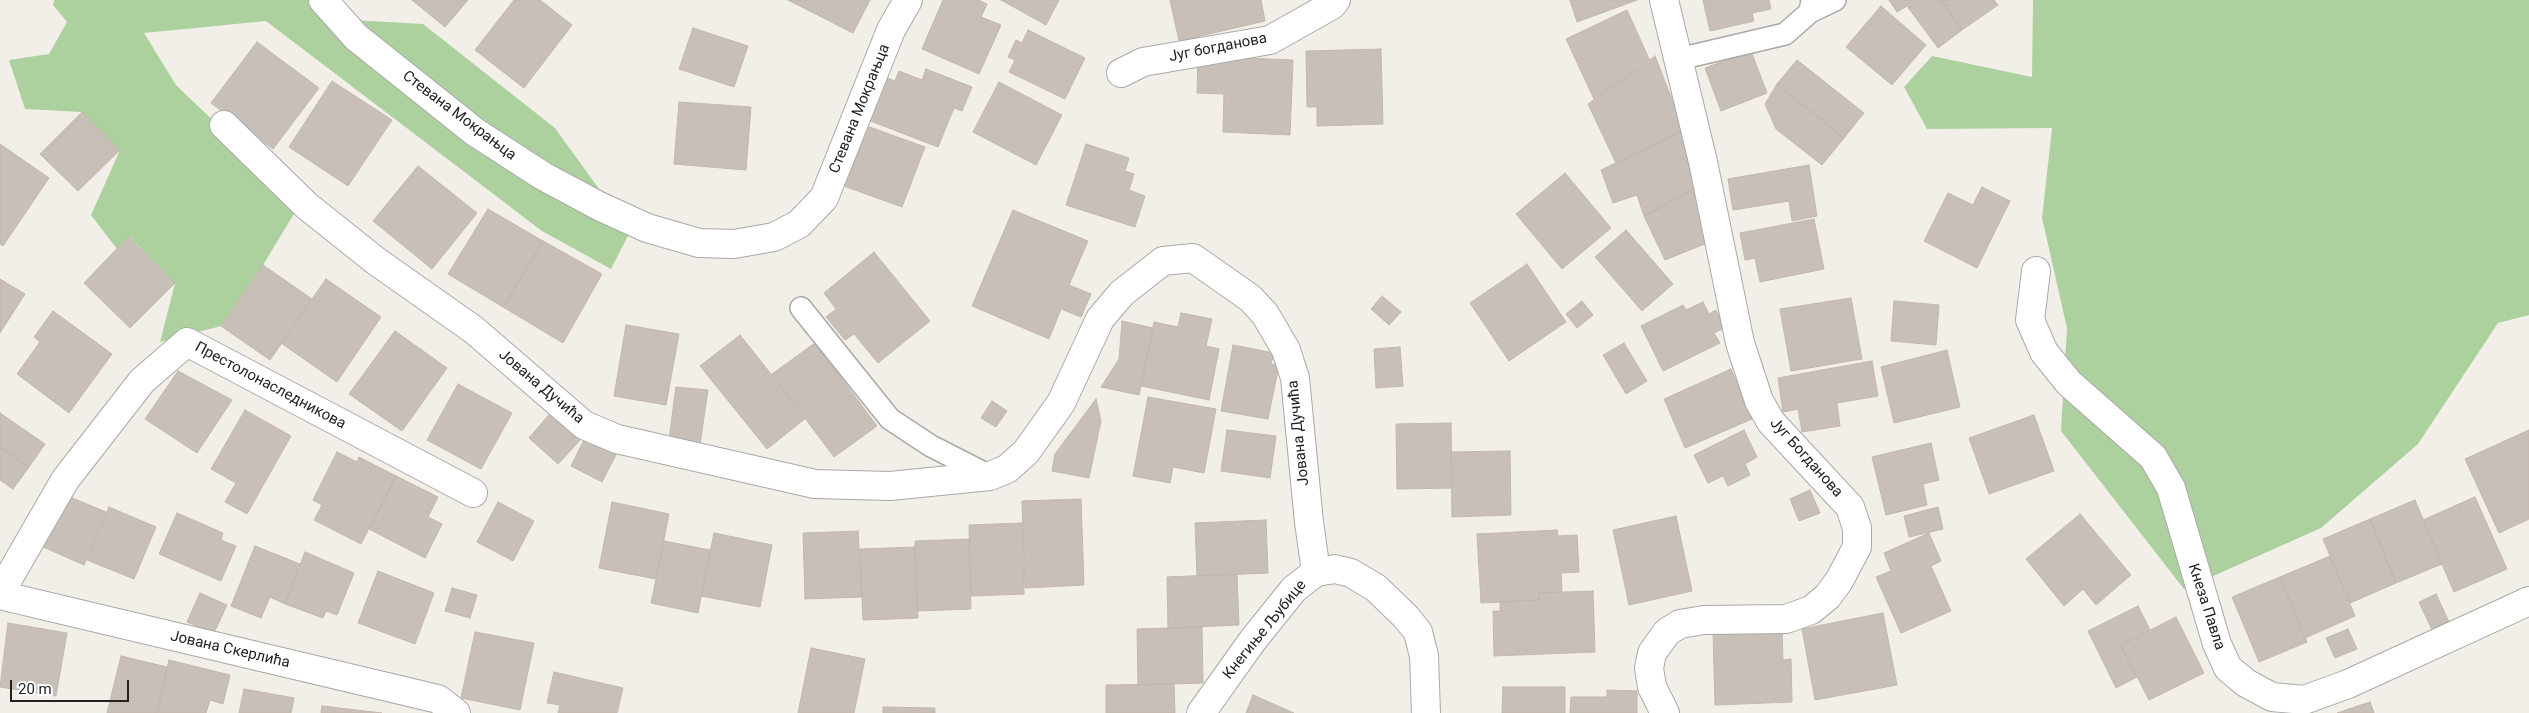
<!DOCTYPE html>
<html>
<head>
<meta charset="utf-8">
<style>
	body { margin:0 }
	#map { position:relative; width:2529px; height:713px; overflow:hidden; background:#f2efe9; font-family:Roboto,sans-serif }
	canvas { display:block }
	.scale { position:absolute; left:10px; top:680px; width:119px; height:22px; box-sizing:border-box; border:2px solid #222; border-top:0; padding-left:6px; font-size:15px; line-height:18px; white-space:nowrap; color:#222; -webkit-text-stroke:4px #fff; paint-order:stroke }
</style>
</head>
<body>
<div id="map">
<canvas width="2529" height="713"></canvas>
<div class="scale">20 m</div>
</div>
<script>
const ctx = document.querySelector('canvas').getContext('2d');
ctx.lineJoin = 'round';
function fill(path, color) {
  ctx.fillStyle = color;
  ctx.fill(path, 'evenodd');
}
function toPath(rows) {
  const path = new Path2D();
  for (const r of rows) {
    path.moveTo(r[0], r[1]);
    for (let i = 2; i < r.length; i += 2) path.lineTo(r[i], r[i + 1]);
  }
  return path;
}
function trace(path, color, width, dash) {
  ctx.strokeStyle = color;
  ctx.lineWidth = width;
  ctx.lineCap = dash ? 'butt' : 'round';
  ctx.setLineDash(dash || []);
  ctx.stroke(path);
}
function write(font, color, halo, rows, align = 'center') {
  ctx.font = font + ' Roboto,sans-serif';
  ctx.lineWidth = 4;
  ctx.setLineDash([]);
  ctx.textBaseline = 'middle';
  ctx.strokeStyle = halo;
  ctx.fillStyle = color;
  for (const [text, x, y, turn = 0] of rows) {
    ctx.save();
    ctx.translate(x, y);
    ctx.rotate((+turn || 0) * Math.PI / 180);
    ctx.textAlign = isNaN(turn) ? turn : align;
    if (halo) ctx.strokeText(text, 0, 0);
    ctx.fillText(text, 0, 0);
    ctx.restore();
  }
}
fill(toPath([
	[54,0,317,0,333,19,423,24,555,128,630,232,611,269,542,231,266,21,144,33,176,85,300,204,263,265,221,326,160,342,175,283,129,237,117,249,91,215,120,150,82,112,25,109,9,60,49,54,67,22,53,5],
	[2033,0,2529,0,2529,315,2498,323,2418,444,2321,528,2184,589,2061,431,2067,328,2042,218,2052,128,1927,129,1904,87,1932,56,2032,77]
]), '#add19e');
const building = toPath([
	[412,0,468,0,445,27,412,0],
	[514,0,540,0,572,25,524,88,475,50,514,0],
	[788,0,870,0,853,33,788,0],
	[943,0,978,0,987,4,981,17,1001,25,979,74,922,49,943,0],
	[1001,0,1059,0,1046,25,1001,0],
	[1170,0,1261,0,1265,21,1179,41,1170,0],
	[1570,0,1637,0,1577,22,1570,0],
	[1703,0,1769,0,1771,9,1752,13,1754,21,1710,31,1703,0],
	[1889,0,1941,0,1962,30,1938,48,1907,6,1897,12,1889,0],
	[1941,0,1994,0,1998,5,1962,30,1941,0],
	[1881,6,1926,45,1892,85,1846,47,1881,6],
	[1627,10,1650,61,1594,99,1566,39,1627,10],
	[693,28,748,46,734,87,679,69,693,28],
	[1028,30,1085,58,1065,99,1009,72,1015,60,1008,57,1016,40,1022,43,1028,30],
	[257,42,319,88,273,149,211,103,257,42],
	[1381,49,1383,124,1317,126,1317,107,1307,107,1306,51,1381,49],
	[1751,51,1767,93,1721,111,1705,68,1751,51],
	[1198,56,1293,60,1290,135,1223,132,1224,94,1197,93,1198,56],
	[1655,56,1684,130,1616,163,1588,104,1655,56],
	[1797,60,1864,113,1844,138,1777,84,1797,60],
	[926,69,972,87,962,111,954,108,938,147,868,120,885,77,895,81,899,71,922,80,926,69],
	[332,81,392,120,348,186,289,147,332,81],
	[999,82,1062,115,1036,165,973,132,999,82],
	[1777,84,1844,138,1822,165,1776,129,1765,104,1777,84],
	[679,102,751,107,746,170,674,164,679,102],
	[82,112,120,150,78,191,40,154,82,112],
	[864,125,925,147,902,207,841,185,864,125],
	[1684,130,1702,185,1644,216,1637,195,1613,203,1601,170,1684,130],
	[0,144,49,178,3,246,0,244,0,144],
	[1086,144,1129,158,1125,171,1134,174,1129,190,1145,196,1135,227,1066,205,1086,144],
	[1809,165,1817,216,1792,221,1789,201,1733,210,1728,179,1809,165],
	[418,166,477,213,432,269,373,221,418,166],
	[1565,173,1611,228,1562,269,1516,214,1565,173],
	[1702,185,1712,241,1665,260,1644,216,1702,185],
	[1982,187,2010,201,1977,268,1924,241,1948,193,1973,205,1982,187],
	[488,209,543,241,503,307,448,274,488,209],
	[1013,210,1088,241,1069,285,1091,294,1081,317,1061,309,1049,339,972,306,1013,210],
	[1814,219,1824,269,1760,282,1755,258,1745,260,1740,233,1814,219],
	[1626,230,1673,284,1642,311,1595,257,1626,230],
	[128,237,175,283,130,328,84,283,128,237],
	[543,241,602,274,563,343,503,307,543,241],
	[874,252,930,321,878,363,854,334,845,340,826,317,836,309,824,293,874,252],
	[1527,264,1566,322,1509,361,1470,303,1527,264],
	[263,265,312,299,270,360,221,326,263,265],
	[0,279,25,294,0,333,0,279],
	[326,279,381,317,337,382,281,343,326,279],
	[1382,296,1401,312,1389,325,1371,309,1382,296],
	[1851,298,1862,359,1791,371,1780,309,1851,298],
	[1582,301,1593,315,1577,328,1566,314,1582,301],
	[1894,301,1939,305,1936,345,1891,341,1894,301],
	[1703,302,1709,314,1716,310,1725,328,1714,333,1720,343,1663,371,1641,326,1683,305,1686,310,1703,302],
	[53,311,112,354,69,413,17,374,40,342,34,337,53,311],
	[1181,313,1212,319,1206,346,1219,349,1209,400,1141,386,1154,322,1178,327,1181,313],
	[1122,321,1153,328,1139,395,1101,387,1119,359,1122,321],
	[626,325,679,334,666,405,614,396,626,325],
	[395,331,447,368,402,431,349,394,395,331],
	[740,335,806,418,767,449,700,366,740,335],
	[815,343,877,426,834,457,772,374,815,343],
	[1624,343,1647,381,1626,394,1603,355,1624,343],
	[1233,345,1274,353,1271,364,1279,365,1268,419,1221,411,1233,345],
	[1400,347,1403,386,1376,388,1374,349,1400,347],
	[1947,350,1960,407,1894,423,1881,367,1947,350],
	[1872,361,1878,396,1837,403,1840,426,1802,432,1798,409,1783,412,1778,378,1872,361],
	[1731,369,1752,419,1685,448,1664,399,1731,369],
	[178,371,232,400,197,453,145,419,178,371],
	[458,384,512,413,481,469,427,440,458,384],
	[676,387,708,390,700,444,669,439,676,387],
	[1148,397,1216,409,1204,473,1173,467,1170,483,1133,476,1148,397],
	[1096,399,1101,421,1089,478,1052,471,1055,454,1096,399],
	[992,401,1007,411,996,427,981,418,992,401],
	[245,410,291,436,247,514,225,502,236,483,211,469,245,410],
	[553,410,583,437,558,464,529,438,553,410],
	[0,413,45,444,29,467,0,447,0,413],
	[2034,415,2054,471,1989,494,1969,438,2034,415],
	[1451,423,1452,488,1397,489,1396,424,1451,423],
	[1227,430,1276,436,1270,478,1221,471,1227,430],
	[1744,430,1757,457,1745,464,1750,475,1728,486,1723,476,1708,483,1694,455,1744,430],
	[2529,430,2529,519,2499,533,2465,459,2529,430],
	[587,434,618,451,602,482,571,466,587,434],
	[1931,443,1939,480,1923,484,1927,505,1886,515,1872,457,1931,443],
	[0,447,29,467,13,489,0,480,0,447],
	[1510,451,1511,515,1452,517,1451,452,1510,451],
	[337,452,357,462,359,457,396,476,361,544,314,520,322,505,313,500,337,452],
	[396,476,438,497,428,517,442,524,425,558,369,529,396,476],
	[1810,490,1820,513,1799,521,1790,499,1810,490],
	[63,494,106,512,84,565,41,546,63,494],
	[2475,497,2507,569,2454,592,2423,520,2475,497],
	[1081,499,1084,585,1025,588,1022,501,1081,499],
	[2415,500,2442,564,2396,583,2370,519,2415,500],
	[498,502,534,521,513,561,477,542,498,502],
	[612,502,669,514,656,579,599,568,612,502],
	[109,507,156,527,134,579,87,560,109,507],
	[1938,507,1943,529,1909,537,1904,516,1938,507],
	[177,513,223,533,221,540,236,546,221,581,159,554,177,513],
	[2080,514,2131,575,2096,605,2083,589,2064,606,2026,559,2080,514],
	[1676,516,1692,591,1629,605,1613,530,1676,516],
	[2370,519,2396,583,2350,603,2323,539,2370,519],
	[1266,520,1268,573,1197,576,1195,523,1266,520],
	[1022,523,1024,594,971,596,969,525,1022,523],
	[1557,530,1558,536,1577,535,1579,572,1561,573,1562,592,1539,593,1539,600,1481,603,1477,534,1557,530],
	[858,531,862,597,805,599,803,533,858,531],
	[714,533,772,545,760,607,701,596,714,533],
	[1929,533,1941,561,1931,566,1951,611,1901,633,1876,577,1891,571,1884,553,1929,533],
	[969,539,971,609,917,611,915,541,969,539],
	[664,541,710,550,698,613,651,603,664,541],
	[255,546,300,564,285,604,270,597,261,618,231,606,255,546],
	[915,547,918,618,863,620,860,549,915,547],
	[305,552,354,573,337,615,326,611,323,618,285,604,305,552],
	[2330,556,2355,616,2305,638,2280,577,2330,556],
	[378,571,434,593,415,644,358,623,378,571],
	[1237,574,1239,625,1168,628,1167,577,1237,574],
	[2280,577,2307,642,2259,662,2232,597,2280,577],
	[452,588,477,595,470,618,445,611,452,588],
	[1593,591,1595,652,1494,656,1493,611,1500,611,1500,602,1539,600,1539,593,1593,591],
	[200,593,227,605,214,633,187,622,200,593],
	[2436,594,2449,622,2432,630,2419,602,2436,594],
	[2138,606,2150,630,2121,645,2137,677,2116,688,2088,631,2138,606],
	[1883,613,1897,685,1815,700,1802,629,1883,613],
	[2176,617,2204,673,2149,700,2121,645,2176,617],
	[8,623,67,633,56,696,0,687,8,623],
	[1202,627,1203,683,1138,685,1137,629,1202,627],
	[2348,629,2357,649,2335,658,2326,638,2348,629],
	[1782,631,1783,660,1791,659,1792,702,1715,705,1713,634,1782,631],
	[475,632,534,643,520,710,461,698,475,632],
	[811,648,865,659,854,713,798,713,811,648],
	[121,656,167,667,157,713,107,713,121,656],
	[169,660,230,675,223,704,210,700,206,713,157,713,169,660],
	[554,672,623,688,617,713,558,713,560,705,547,703,554,672],
	[1174,684,1175,713,1106,713,1106,685,1174,684],
	[1503,687,1565,687,1565,713,1502,713,1503,687],
	[244,689,294,698,291,713,239,713,244,689],
	[1607,690,1637,691,1637,713,1570,713,1571,697,1607,697,1607,690],
	[1253,695,1294,713,1246,713,1253,695],
	[2370,702,2374,713,2337,713,2370,702],
	[322,706,382,713,321,713,322,706],
	[883,707,935,708,935,713,883,713,883,707]
]);
fill(building, '#c7bfb8');
trace(building, '#c4b6ab', 1);
const lane = toPath([
	[1810,12,1835,0],
	[1679,59,1785,34,1810,12,1812,0],
	[801,308,890,419,931,446,990,476]
]);
const street = toPath([
	[323,0,356,37,475,132,543,176,599,206,647,228,699,243,734,244,774,237,799,224,824,198,891,30,908,0],
	[1664,0,1703,162,1740,343,1759,401,1771,422,1850,507,1857,528,1857,547,1839,581,1827,597,1811,610,1786,619,1704,620,1680,624,1667,632,1652,653,1649,668,1652,687,1665,713],
	[1121,73,1143,62,1270,40,1332,5,1336,0],
	[224,125,307,206,376,261,474,330,584,425,617,439,815,484,890,486,990,476,1007,469,1026,452,1061,403,1100,319,1122,293,1163,261,1193,258,1250,298,1265,314,1286,350,1295,378,1309,522,1316,572],
	[2036,271,2030,320,2044,352,2069,383,2153,457,2171,488,2217,644,2228,668,2246,683,2272,697,2304,700,2348,684,2529,601],
	[0,593,65,480,142,381,187,342,473,493],
	[0,595,438,699,456,713],
	[1201,713,1253,640,1294,589,1316,572,1335,569,1351,573,1376,588,1406,617,1418,632,1424,656,1426,713]
]);
trace(lane, '#a9a9a9', 24);
trace(street, '#a9a9a9', 30);
trace(lane, '#fff', 21);
trace(street, '#fff', 28);
write('15px', '#222', '#fff', [
	["Југ богданова",1218,48,-11],
	["Стевана Мокрањца",860,109,-68],
	["Стевана Мокрањца",459,116,37],
	["Престолонаследникова",270,386,28],
	["Јована Дучића",541,387,40],
	["Јована Дучића",1299,433,-96],
	["Југ Богданова",1806,458,48],
	["Кнеза Павла",2206,607,72],
	["Кнегиње Љубице",1265,630,-51],
	["Јована Скерлића",230,650,13]
]);
</script>
</body>
</html>
